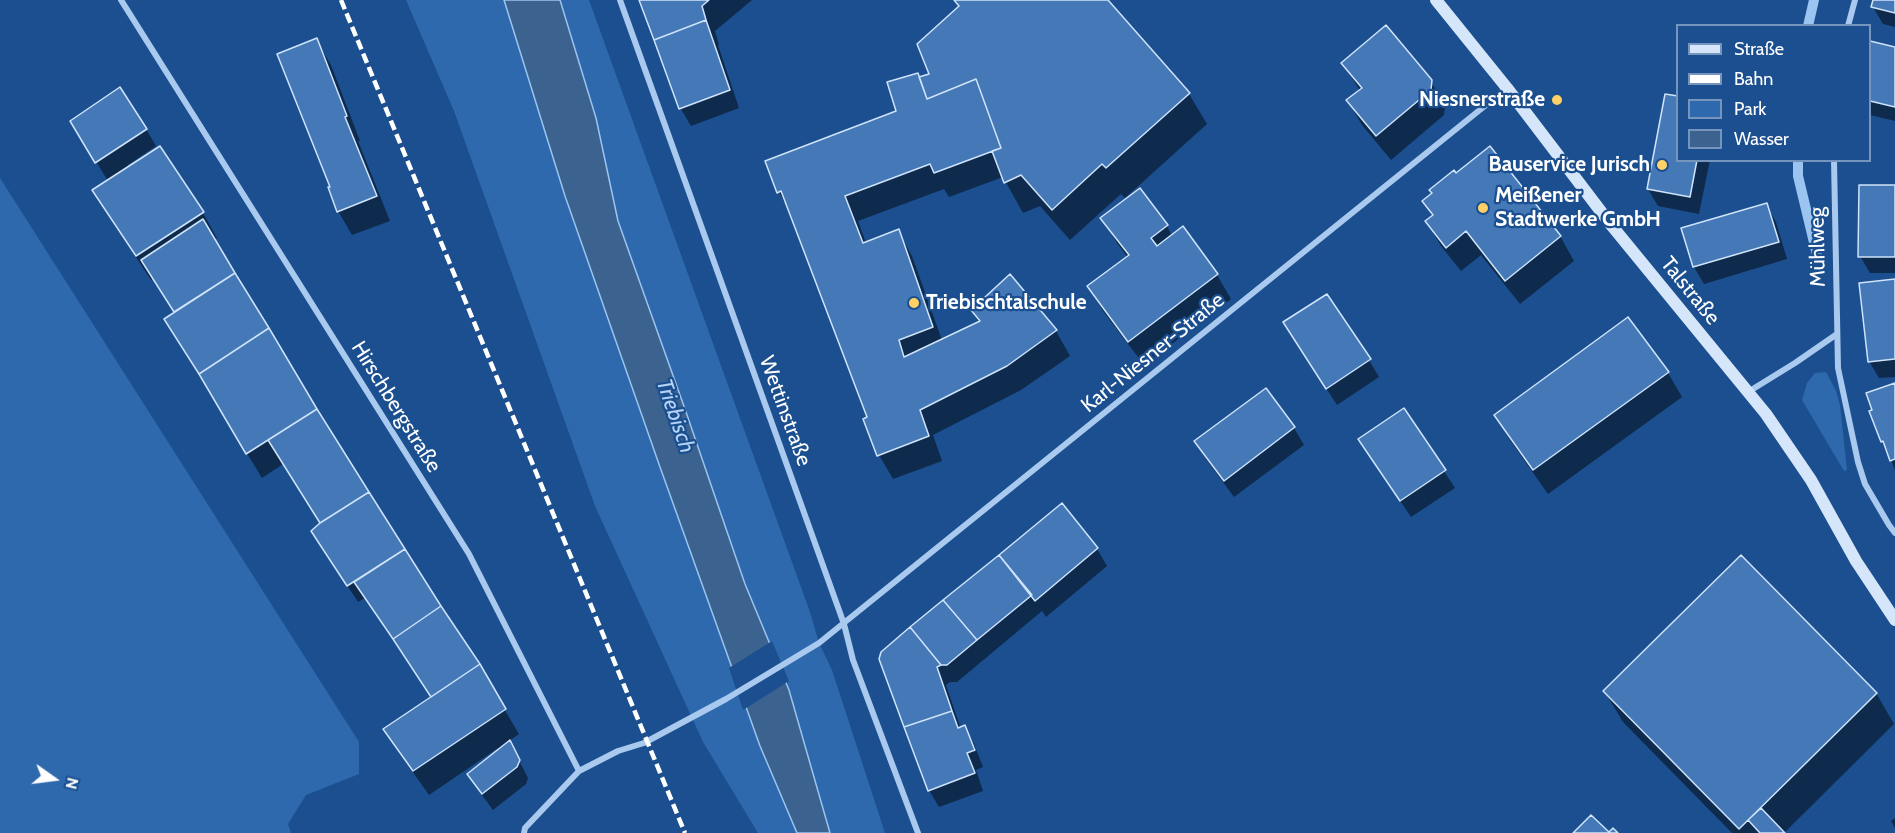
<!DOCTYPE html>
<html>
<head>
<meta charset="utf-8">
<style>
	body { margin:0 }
	#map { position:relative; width:1895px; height:833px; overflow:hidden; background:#1b4f8f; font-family:Cabin,sans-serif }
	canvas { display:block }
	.legend { position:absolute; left:1676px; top:24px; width:195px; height:138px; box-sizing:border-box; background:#1b4f8f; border:2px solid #7695bc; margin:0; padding:8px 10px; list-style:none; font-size:18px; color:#fff }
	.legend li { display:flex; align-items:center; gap:12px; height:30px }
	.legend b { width:30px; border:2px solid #7695bc }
	.north { position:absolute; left:24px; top:749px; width:60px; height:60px; -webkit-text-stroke:4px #1b4f8f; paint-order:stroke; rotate:104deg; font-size:16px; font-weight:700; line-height:24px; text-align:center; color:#fff }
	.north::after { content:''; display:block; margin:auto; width:21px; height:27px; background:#fff; clip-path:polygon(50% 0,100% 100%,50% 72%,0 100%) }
</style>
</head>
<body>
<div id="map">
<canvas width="1895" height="833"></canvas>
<ul class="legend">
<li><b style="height:8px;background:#d6e6fa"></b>Straße</li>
<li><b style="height:8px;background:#fff"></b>Bahn</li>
<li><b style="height:16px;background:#2e69ad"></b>Park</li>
<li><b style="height:16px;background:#3c6290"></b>Wasser</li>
</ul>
<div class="north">N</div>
</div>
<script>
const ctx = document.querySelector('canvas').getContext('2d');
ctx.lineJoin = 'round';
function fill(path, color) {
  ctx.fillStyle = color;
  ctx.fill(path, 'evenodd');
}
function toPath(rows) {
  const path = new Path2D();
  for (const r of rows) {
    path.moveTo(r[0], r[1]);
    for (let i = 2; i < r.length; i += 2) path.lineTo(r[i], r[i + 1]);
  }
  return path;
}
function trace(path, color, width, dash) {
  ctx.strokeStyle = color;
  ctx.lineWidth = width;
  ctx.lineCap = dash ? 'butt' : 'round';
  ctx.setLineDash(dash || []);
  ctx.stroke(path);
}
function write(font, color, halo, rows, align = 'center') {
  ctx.font = font + ' Cabin,sans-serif';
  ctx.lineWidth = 4.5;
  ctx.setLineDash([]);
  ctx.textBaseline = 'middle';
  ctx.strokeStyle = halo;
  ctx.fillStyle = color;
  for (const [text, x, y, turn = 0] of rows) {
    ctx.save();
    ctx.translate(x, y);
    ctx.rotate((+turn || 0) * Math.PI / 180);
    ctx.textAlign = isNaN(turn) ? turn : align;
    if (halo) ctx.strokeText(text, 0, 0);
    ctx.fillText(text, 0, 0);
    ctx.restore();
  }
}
fill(toPath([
	[406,0,504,0,565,196,660,467,749,717,797,833,758,833,703,742,595,506,454,111],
	[560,0,589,0,810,612,819,643,832,670,885,833,830,833,789,690,745,584,618,221,596,118],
	[0,178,359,742,359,774,306,795,288,824,291,833,0,833],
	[1826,372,1836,391,1840,405,1847,470,1844,471,1802,400,1807,383,1815,373]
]), '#2e69ad');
const water = toPath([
	[504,0,560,0,596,118,618,221,686,412,745,584,789,690,830,833,797,833,760,746,660,467,565,196,504,0]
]);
fill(water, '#3c6290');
trace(water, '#9cc4f0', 1.5);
fill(toPath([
	[772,641,789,681,743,710,729,668]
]), '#1b4f8f');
fill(toPath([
	[641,0,752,0,715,31,719,45,718,45,739,108,691,126,681,109],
	[955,0,1106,0,1189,94,1207,124,1125,198,1121,194,1070,240,1040,206,1023,213,1003,177,949,197,944,189,858,221,866,243,898,231,912,256,942,340,979,322,972,311,1010,276,1056,331,1070,356,1021,390,933,435,942,461,893,479,879,455,869,418,792,216,779,192,767,162,897,112,920,79,931,75,959,7],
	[1875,0,1895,0,1895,27,1883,24,1873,7],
	[316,40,331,65,360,141,358,141,390,221,352,235,338,211,332,188],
	[1871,42,1895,48,1895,121,1870,115,1870,49],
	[1343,63,1430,80,1445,106,1444,115,1391,160,1362,125,1348,101,1360,91],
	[72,122,146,129,156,146,128,165,130,167,160,148,203,213,217,238,214,240,234,274,368,493,478,665,519,734,509,741,528,778,526,784,493,810,479,791,469,775,500,750,498,748,429,795,400,754,385,729,432,698,365,598,358,602,323,548,321,524,283,464,262,478,180,344,176,313,154,278,151,280,108,215,94,190,108,181],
	[1678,160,1710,160,1699,214,1658,206,1648,189],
	[1456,175,1560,236,1574,261,1520,304,1481,255,1461,271,1441,246,1427,222,1433,217,1424,202],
	[1895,186,1895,273,1870,273,1860,256],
	[1766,205,1776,222,1787,259,1704,284,1694,267,1683,229],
	[1102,218,1167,226,1172,236,1217,275,1231,299,1144,365,1103,311,1089,287,1128,258,1117,243],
	[1895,280,1895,377,1879,378,1869,361],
	[1295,340,1369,360,1379,377,1337,405],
	[1668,373,1682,397,1548,494,1510,440,1496,416],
	[1895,384,1895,471,1889,453,1882,441],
	[1266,390,1294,428,1304,445,1234,497,1206,459,1196,442],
	[1404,410,1455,488,1411,517,1370,456],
	[1061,505,1097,549,1107,566,1046,617,1042,611,957,682,950,682,946,685,961,729,965,727,974,744,983,767,976,770,983,791,939,807,929,790,880,659],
	[1605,692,1876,693,1894,724,1784,833,1732,833,1623,722],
	[1895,818,1895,828,1891,821]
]), '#0007');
trace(toPath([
	[1808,26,1814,0],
	[1798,160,1798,176,1818,259]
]), '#9cc4f0', 10);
const building = toPath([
	[639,0,709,0,702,6,706,20,654,40,639,0],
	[954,0,1108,0,1190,93,1106,168,1102,164,1052,210,1021,175,1004,183,992,151,1001,148,976,79,927,99,919,77,929,74,917,44,959,6,954,0],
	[1873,0,1895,0,1895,13,1871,7,1873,0],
	[706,20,730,90,679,109,654,40,706,20],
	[1386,25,1432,80,1431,90,1376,136,1346,100,1362,88,1341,63,1386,25],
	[317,38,347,116,345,117,377,196,337,212,328,187,330,187,277,54,317,38],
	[1870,41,1895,47,1895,107,1870,101,1870,41],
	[918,73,927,99,976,79,1001,148,934,173,930,164,845,196,863,243,899,229,933,327,899,340,904,357,980,321,971,310,1010,274,1057,330,1007,366,920,410,929,436,877,456,863,419,867,417,781,191,777,193,765,161,896,111,887,82,918,73],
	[120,87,147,129,95,163,70,121,120,87],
	[1665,94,1678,96,1678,160,1697,160,1690,197,1647,189,1665,94],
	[160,146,204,212,136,256,92,190,160,146],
	[1490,146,1561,236,1505,281,1466,231,1446,248,1425,221,1433,215,1422,201,1432,193,1429,190,1454,170,1456,173,1490,146],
	[1859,185,1895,185,1895,257,1858,257,1859,185],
	[1140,188,1168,225,1151,238,1157,246,1183,226,1218,274,1128,342,1087,286,1129,255,1100,218,1140,188],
	[1767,203,1779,242,1693,267,1681,228,1767,203],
	[203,219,235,273,174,312,141,260,203,219],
	[235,273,269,328,199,374,164,319,235,273],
	[1895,279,1895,359,1868,362,1859,283,1895,279],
	[1327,294,1371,359,1326,389,1283,322,1327,294],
	[1628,317,1669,372,1533,470,1494,415,1628,317],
	[269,328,317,409,246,454,199,374,269,328],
	[1895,383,1895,459,1890,461,1883,441,1881,442,1869,411,1872,410,1866,393,1895,383],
	[1266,388,1295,427,1224,481,1194,441,1266,388],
	[1404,408,1446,470,1400,501,1358,439,1404,408],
	[317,409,369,492,320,523,268,440,317,409],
	[369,492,405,549,347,586,311,531,320,523,369,492],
	[1062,503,1098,548,1035,601,999,555,1062,503],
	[405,549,441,606,393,639,354,582,405,549],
	[999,555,1032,595,977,640,943,600,999,555],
	[1741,555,1877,693,1739,829,1603,691,1741,555],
	[943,600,977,640,947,665,941,665,910,627,943,600],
	[441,606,480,664,431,697,393,639,441,606],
	[910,627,941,665,937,667,952,711,904,727,879,659,881,652,910,627],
	[480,664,506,709,413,771,383,729,480,664],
	[952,711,958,728,965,725,974,748,975,750,967,753,975,773,928,791,904,727,952,711],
	[510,740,520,760,517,767,482,794,467,774,510,740],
	[1761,808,1785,833,1760,833,1748,820,1761,808],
	[1591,815,1609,832,1613,828,1618,833,1573,833,1591,815]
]);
fill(building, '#4478b7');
trace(building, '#cfe3fa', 1.5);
trace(toPath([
	[121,0,469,554,579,771],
	[620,0,844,624,853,660,918,833],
	[1848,26,1855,0],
	[1834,160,1838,368,1858,462,1865,484,1889,525,1895,533],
	[1748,392,1795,363,1837,334],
	[524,833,525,828,579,771,618,751,644,743,726,699,819,643,1507,88]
]), '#a9c9ee', 6);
trace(toPath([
	[1436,0,1507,88,1612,226,1766,414,1811,480,1856,561,1895,620]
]), '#d6e6fa', 12);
trace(toPath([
	[341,0,685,833]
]), '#fff', 4.5, [10, 4.5]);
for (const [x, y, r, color] of [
	[1557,100,6,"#ffd166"],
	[1662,165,6,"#ffd166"],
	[1483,208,6,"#ffd166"],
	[914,303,6,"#ffd166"]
]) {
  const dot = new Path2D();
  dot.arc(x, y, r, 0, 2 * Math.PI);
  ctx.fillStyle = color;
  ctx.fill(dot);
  trace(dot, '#1b4f8f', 2);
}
write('bold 21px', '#fff', '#1b4f8f', [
	["Niesnerstraße",1545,100],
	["Bauservice Jurisch",1650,165],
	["Meißener",1495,196,"left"],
	["Stadtwerke GmbH",1495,220,"left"],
	["Triebischtalschule",926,303,"left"]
], 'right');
write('21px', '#fff', '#1b4f8f', [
	["Mühlweg",1818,247,-91],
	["Talstraße",1690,291,51],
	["Karl-Niesner-Straße",1153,353,-39],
	["Hirschbergstraße",396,407,58],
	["Wettinstraße",785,411,70]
]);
write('italic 22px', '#b5d3f5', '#1b4f8f', [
	["Triebisch",675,416,71]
]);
</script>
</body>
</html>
